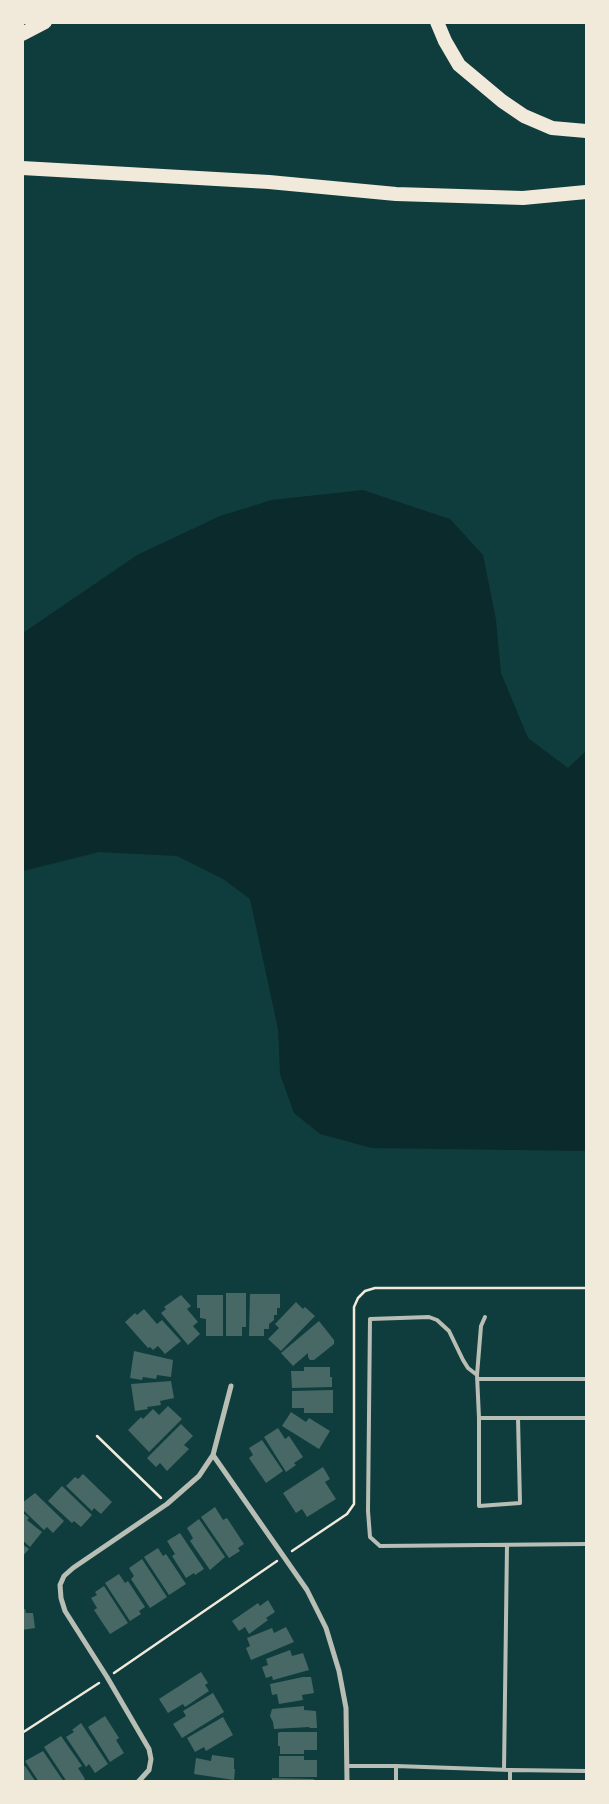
<!DOCTYPE html>
<html>
<head>
<meta charset="utf-8">
<style>
	body { margin:0 }
	#map { position:relative; width:609px; height:1804px; overflow:hidden; background:#0f3d3e; font-family:Helvetica,sans-serif }
	canvas { display:block }
	.frame { position:absolute; inset:0; border:24px solid #f1e9da; pointer-events:none }
</style>
</head>
<body>
<div id="map">
<canvas width="609" height="1804"></canvas>
<div class="frame"></div>
</div>
<script>
const ctx = document.querySelector('canvas').getContext('2d');
ctx.lineJoin = 'round';
function fill(path, color) {
  ctx.fillStyle = color;
  ctx.fill(path, 'evenodd');
}
function toPath(rows) {
  const path = new Path2D();
  for (const r of rows) {
    path.moveTo(r[0], r[1]);
    for (let i = 2; i < r.length; i += 2) path.lineTo(r[i], r[i + 1]);
  }
  return path;
}
function trace(path, color, width, dash) {
  ctx.strokeStyle = color;
  ctx.lineWidth = width;
  ctx.lineCap = dash ? 'butt' : 'round';
  ctx.setLineDash(dash || []);
  ctx.stroke(path);
}
fill(toPath([
	[363,490,450,519,483,555,496,620,501,673,528,738,568,768,586,751,586,1151,372,1148,320,1134,294,1113,280,1074,278,1029,250,899,223,879,177,856,99,852,23,871,23,633,137,555,220,516,272,500]
]), '#0a2a2b');
fill(toPath([
	[226,1293,246,1293,246,1327,242,1327,242,1336,226,1336],
	[250,1294,280,1294,280,1308,277,1308,277,1315,274,1315,274,1320,269,1324,269,1329,264,1329,264,1336,249,1336],
	[181,1295,191,1306,187,1309,198,1322,193,1326,200,1334,188,1345,161,1313,166,1309,164,1307],
	[197,1295,223,1295,223,1336,206,1336,206,1319,200,1318,200,1308,197,1308],
	[296,1302,303,1309,305,1307,315,1316,281,1351,268,1339,279,1328,275,1324],
	[144,1309,157,1324,162,1320,181,1341,165,1354,158,1346,153,1350,150,1347,148,1348,125,1322,135,1313,137,1315],
	[319,1321,334,1340,334,1344,314,1360,310,1360,308,1357,308,1353,293,1366,281,1353],
	[134,1351,173,1360,171,1377,157,1375,156,1379,143,1377,142,1380,130,1378],
	[304,1367,330,1367,330,1377,332,1377,332,1387,292,1388,291,1371,304,1371],
	[171,1381,174,1398,160,1401,161,1405,147,1407,148,1409,135,1411,131,1384],
	[333,1390,333,1413,304,1413,304,1408,292,1408,292,1391],
	[168,1406,182,1419,149,1452,128,1430,141,1417,143,1419,153,1409,159,1415],
	[291,1412,306,1422,309,1418,330,1431,319,1449,282,1426],
	[181,1424,193,1436,184,1445,189,1449,167,1471,160,1463,156,1467,147,1458],
	[278,1428,285,1439,289,1436,303,1457,294,1463,296,1465,286,1472,264,1437],
	[262,1440,283,1471,266,1483,249,1458,253,1455,249,1448],
	[323,1467,330,1479,325,1482,336,1499,307,1517,302,1509,296,1513,283,1493],
	[83,1474,112,1502,101,1514,94,1508,92,1511,66,1486,75,1477,78,1479],
	[62,1486,92,1515,81,1527,74,1521,72,1523,48,1501],
	[35,1493,64,1521,53,1533,47,1527,44,1530,22,1509,22,1503],
	[215,1507,223,1520,227,1518,244,1544,238,1548,240,1551,229,1558,201,1517],
	[22,1512,29,1518,27,1520,42,1532,30,1547,22,1540],
	[199,1519,225,1557,210,1570,190,1541,193,1538,187,1528],
	[180,1533,204,1569,195,1575,194,1573,186,1578,172,1556,175,1554,167,1541],
	[22,1544,29,1549,22,1557],
	[158,1548,163,1556,166,1554,186,1584,169,1595,144,1557],
	[142,1559,167,1597,150,1608,131,1579,134,1576,129,1568],
	[119,1574,125,1583,128,1581,145,1607,139,1611,141,1614,130,1621,105,1583],
	[104,1586,128,1623,110,1634,94,1610,97,1608,91,1598,97,1595,95,1592],
	[268,1600,275,1612,266,1618,268,1620,249,1634,245,1627,239,1631,232,1621,258,1603,260,1606],
	[22,1609,25,1609,26,1613,33,1613,35,1628,22,1630],
	[286,1627,294,1642,251,1660,246,1648,250,1646,247,1638,272,1628,274,1633],
	[290,1650,292,1656,303,1653,309,1670,273,1680,272,1676,266,1678,262,1667,268,1665,266,1659],
	[201,1672,208,1683,205,1685,209,1691,185,1707,183,1704,168,1713,159,1699],
	[303,1677,311,1677,314,1693,302,1695,303,1700,279,1704,277,1694,272,1695,270,1684],
	[213,1693,224,1712,182,1738,173,1724,186,1716,183,1711],
	[304,1706,304,1710,316,1711,317,1728,310,1728,309,1727,274,1729,273,1722,270,1716,272,1709],
	[105,1716,119,1738,116,1740,124,1753,110,1762,88,1727],
	[223,1717,233,1735,206,1751,204,1747,195,1752,187,1738],
	[81,1723,108,1764,95,1773,89,1764,86,1767,66,1737,74,1732,72,1730],
	[280,1732,317,1732,317,1750,304,1750,304,1754,280,1754,280,1746,278,1746,278,1733],
	[61,1736,82,1766,78,1768,85,1779,82,1782,67,1782,44,1747],
	[43,1751,64,1782,39,1782,25,1761],
	[212,1755,234,1758,234,1769,235,1769,234,1780,194,1774,196,1758,211,1761],
	[279,1756,304,1756,304,1760,317,1760,317,1777,279,1777],
	[25,1766,36,1782,22,1782,22,1767],
	[272,1778,314,1779,314,1782,272,1782]
]), '#486865');
trace(toPath([
	[97,1436,161,1498],
	[292,1551,347,1514,354,1504,354,1307,358,1298,365,1291,375,1288,586,1288],
	[114,1673,277,1561],
	[22,1733,99,1683]
]), '#f1e9da', 2.5);
trace(toPath([
	[485,1317,481,1326,477,1375,479,1418,479,1506,520,1503,518,1418],
	[477,1375,468,1368,463,1360,449,1331,437,1320,429,1317,370,1319,368,1511,370,1537,380,1546,586,1544],
	[477,1379,586,1379],
	[479,1418,586,1418],
	[347,1766,396,1766,510,1770,586,1771],
	[504,1770,507,1545],
	[510,1770,510,1782],
	[396,1782,396,1766]
]), '#b8beb3', 4);
trace(toPath([
	[213,1455,307,1590,326,1628,339,1671,346,1708,347,1782],
	[138,1782,149,1770,151,1759,149,1749,107,1677,65,1611,61,1598,60,1585,64,1576,73,1568,167,1504,199,1476,213,1455,231,1386]
]), '#b8beb3', 5);
trace(toPath([
	[437,22,445,41,459,65,502,101,524,116,552,128,586,131],
	[22,34,45,22],
	[22,168,269,182,396,194,523,198,586,192]
]), '#f1e9da', 14);
</script>
</body>
</html>
